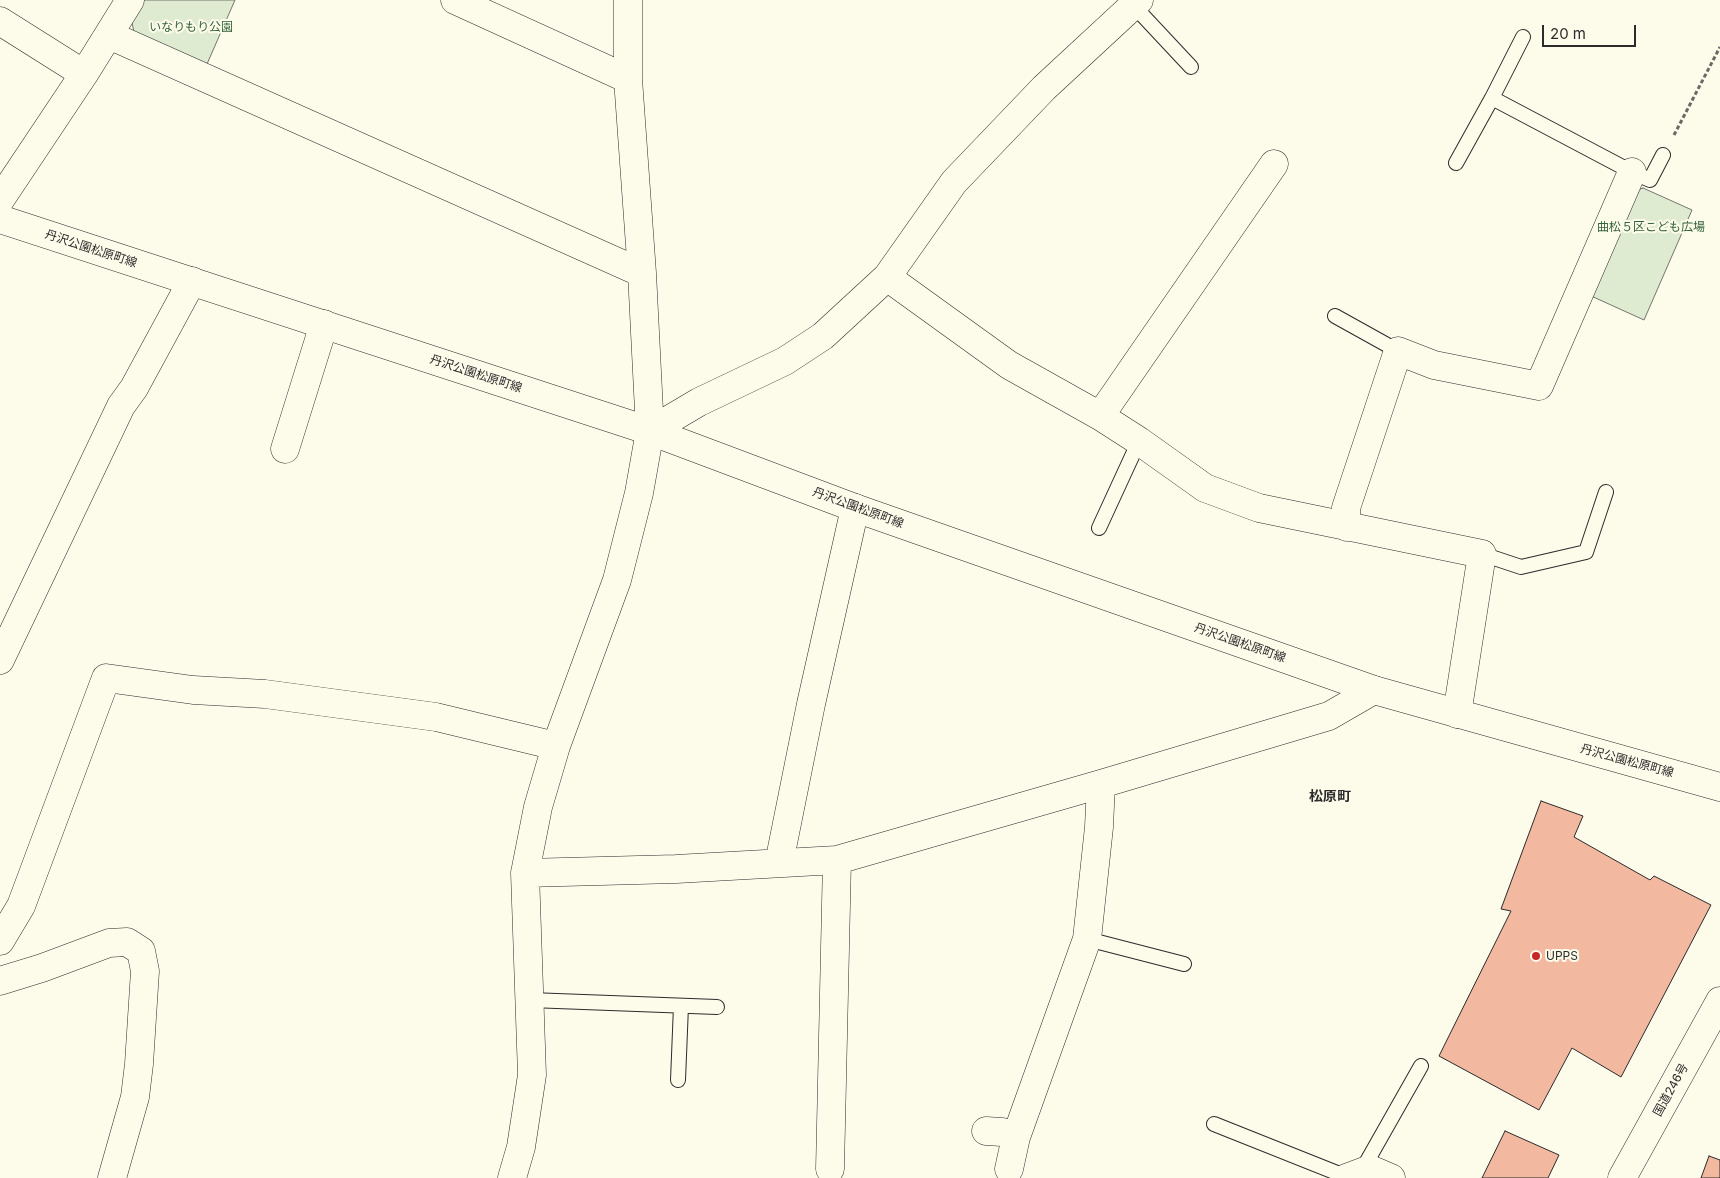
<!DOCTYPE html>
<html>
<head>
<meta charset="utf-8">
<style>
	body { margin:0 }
	#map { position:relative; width:1720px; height:1178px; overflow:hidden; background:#fdfbea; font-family:Inter,sans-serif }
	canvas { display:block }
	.scale { position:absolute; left:1542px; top:25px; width:94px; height:22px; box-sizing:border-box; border:2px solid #2b2b2b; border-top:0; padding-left:6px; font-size:15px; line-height:18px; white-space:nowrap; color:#2b2b2b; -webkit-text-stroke:4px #fdfbea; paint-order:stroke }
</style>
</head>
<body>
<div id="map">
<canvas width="1720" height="1178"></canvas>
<div class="scale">20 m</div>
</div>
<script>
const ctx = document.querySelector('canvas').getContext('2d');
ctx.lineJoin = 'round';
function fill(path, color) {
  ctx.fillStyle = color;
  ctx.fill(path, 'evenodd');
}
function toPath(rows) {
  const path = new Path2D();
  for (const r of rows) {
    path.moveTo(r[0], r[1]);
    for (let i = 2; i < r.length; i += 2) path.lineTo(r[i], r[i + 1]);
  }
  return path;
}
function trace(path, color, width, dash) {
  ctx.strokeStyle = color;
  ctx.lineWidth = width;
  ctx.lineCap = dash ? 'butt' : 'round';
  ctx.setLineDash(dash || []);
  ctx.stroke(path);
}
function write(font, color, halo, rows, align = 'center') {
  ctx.font = font + ' Inter,"Noto Sans JP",sans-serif';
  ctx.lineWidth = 4;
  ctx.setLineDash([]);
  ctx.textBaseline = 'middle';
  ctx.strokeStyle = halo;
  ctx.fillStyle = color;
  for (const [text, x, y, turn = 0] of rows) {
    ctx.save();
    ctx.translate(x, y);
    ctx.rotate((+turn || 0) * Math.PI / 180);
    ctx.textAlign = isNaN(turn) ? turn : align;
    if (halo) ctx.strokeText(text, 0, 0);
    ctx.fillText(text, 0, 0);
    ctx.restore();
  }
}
const green = toPath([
	[142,0,235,0,207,64,134,32,131,18,142,0],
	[1643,188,1692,210,1644,320,1589,295,1631,193,1643,188]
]);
fill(green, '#deebd1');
trace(green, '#74746e', 1);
const building = toPath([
	[1541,801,1583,816,1574,837,1650,880,1654,876,1711,905,1621,1077,1572,1048,1539,1110,1439,1056,1511,911,1501,909,1541,801],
	[1505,1131,1559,1155,1548,1178,1482,1178,1505,1131],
	[1709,1156,1720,1160,1720,1178,1701,1178,1709,1156]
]);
fill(building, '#f2b8a0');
trace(building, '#2b2b2b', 1);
const service = toPath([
	[1133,5,1191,67],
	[1492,98,1632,172,1650,180,1663,155],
	[1456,163,1492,98,1523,37],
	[1335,316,1398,351],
	[1099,528,1139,441],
	[1482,554,1521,567,1586,552,1606,492],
	[1087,939,1184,964],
	[530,1000,717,1007],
	[678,1080,681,1006],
	[1214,1124,1347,1177],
	[1361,1172,1421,1066]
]);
const minor = toPath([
	[455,0,628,79],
	[0,21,84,74],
	[109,35,642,273],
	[0,200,84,74,130,0],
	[887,277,1009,365,1100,416,1139,441,1205,488,1259,508,1482,554,1457,714],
	[1100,416,1274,164],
	[650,431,699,402,785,361,823,336,887,277,954,182,1044,88,1139,0],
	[285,449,324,324],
	[1347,527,1346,508,1398,351,1434,365,1539,386,1632,172],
	[0,660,121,406,134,388,192,281],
	[779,863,811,704,855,508],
	[525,873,676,869,837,860,1101,784,1329,716,1374,690],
	[0,941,21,906,106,678,193,690,265,694,436,717,556,746],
	[0,981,42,968,109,943,127,942,141,951,145,971,139,1064,135,1097,112,1178],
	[986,1131,1002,1132,1016,1137],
	[830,1169,837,860],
	[1009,1169,1016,1137,1087,939,1099,827,1101,784],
	[512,1178,521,1147,532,1075,525,873,538,807,556,746,617,580,639,493,650,431,642,273,628,79,628,0],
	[1346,1178,1370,1169,1391,1178]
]);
const secondary = toPath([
	[0,219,650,431,855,508,1374,690,1720,787]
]);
const trunk = toPath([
	[1622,1178,1720,1001]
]);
trace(service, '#2b2b2b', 16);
trace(minor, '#2b2b2b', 29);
trace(secondary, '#2b2b2b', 29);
trace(trunk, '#2b2b2b', 29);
trace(toPath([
	[1674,135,1720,47]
]), '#6a6964', 3, [4, 2.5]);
trace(service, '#fdfbea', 14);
trace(minor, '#fdfbea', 28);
trace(secondary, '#fdfbea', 28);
trace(trunk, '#fdfbea', 28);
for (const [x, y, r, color] of [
	[1536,956,5,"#c62828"]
]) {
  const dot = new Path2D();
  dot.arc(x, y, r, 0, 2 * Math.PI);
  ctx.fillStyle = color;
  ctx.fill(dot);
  trace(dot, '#fdfbea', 2);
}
write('12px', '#34623c', '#fdfbea', [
	["いなりもり公園",191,27],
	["曲松５区こども広場",1651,227]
]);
write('12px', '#2b2b2b', '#fdfbea', [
	["丹沢公園松原町線",91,249,18],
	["丹沢公園松原町線",476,374,18],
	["丹沢公園松原町線",858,508,20],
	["丹沢公園松原町線",1240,643,19],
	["丹沢公園松原町線",1627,761,15],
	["国道246号",1671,1090,-61]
]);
write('12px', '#2b2b2b', '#fdfbea', [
	["UPPS",1546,956]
], 'left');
write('bold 14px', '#2b2b2b', '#fdfbea', [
	["松原町",1330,797]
]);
</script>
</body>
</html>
